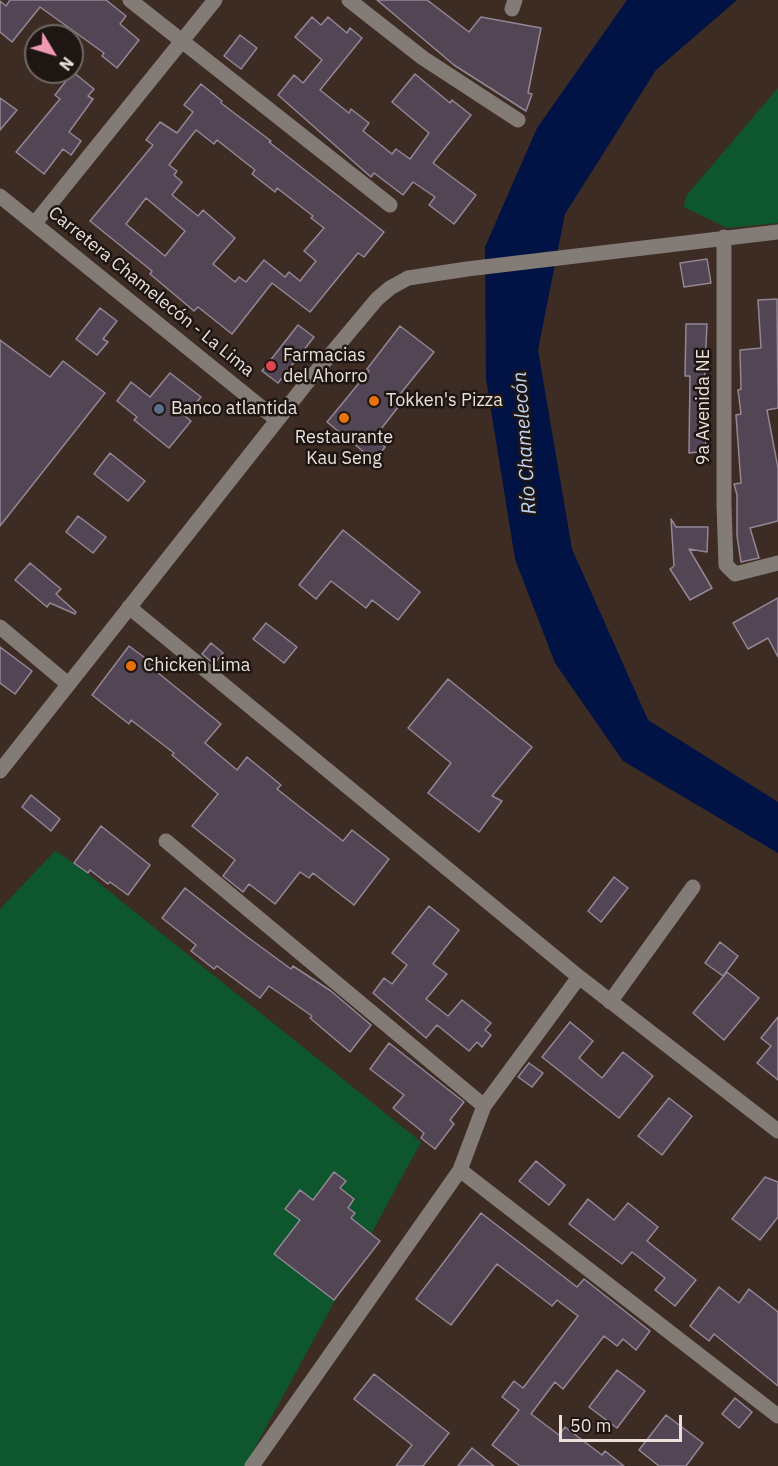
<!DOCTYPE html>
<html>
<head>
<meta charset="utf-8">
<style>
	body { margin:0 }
	#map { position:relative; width:778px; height:1466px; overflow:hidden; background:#3c2c23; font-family:"IBM Plex Sans",sans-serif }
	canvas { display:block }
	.north { position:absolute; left:24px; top:24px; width:60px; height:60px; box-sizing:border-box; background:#1e1612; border:2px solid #706762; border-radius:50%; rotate:128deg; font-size:16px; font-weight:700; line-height:24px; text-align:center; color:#ebe0da }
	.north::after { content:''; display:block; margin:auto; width:21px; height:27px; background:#f19ab4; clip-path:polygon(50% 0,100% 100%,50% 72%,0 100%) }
	.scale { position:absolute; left:559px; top:1415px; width:123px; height:27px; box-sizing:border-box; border:3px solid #ebe0da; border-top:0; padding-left:8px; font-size:18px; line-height:21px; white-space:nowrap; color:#ebe0da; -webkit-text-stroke:4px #1e1612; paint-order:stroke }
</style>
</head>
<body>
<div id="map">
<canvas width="778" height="1466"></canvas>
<div class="north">N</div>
<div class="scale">50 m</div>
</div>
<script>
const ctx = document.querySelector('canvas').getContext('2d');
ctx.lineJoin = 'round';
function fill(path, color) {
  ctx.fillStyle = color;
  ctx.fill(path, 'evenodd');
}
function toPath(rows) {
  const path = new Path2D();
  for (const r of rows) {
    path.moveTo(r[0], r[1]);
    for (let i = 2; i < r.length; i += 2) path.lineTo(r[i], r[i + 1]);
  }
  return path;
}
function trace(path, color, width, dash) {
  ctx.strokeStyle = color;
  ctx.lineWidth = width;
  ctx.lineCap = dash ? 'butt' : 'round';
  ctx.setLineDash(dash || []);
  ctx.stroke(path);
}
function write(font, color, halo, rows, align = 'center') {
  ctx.font = font + ' "IBM Plex Sans",sans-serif';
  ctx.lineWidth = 5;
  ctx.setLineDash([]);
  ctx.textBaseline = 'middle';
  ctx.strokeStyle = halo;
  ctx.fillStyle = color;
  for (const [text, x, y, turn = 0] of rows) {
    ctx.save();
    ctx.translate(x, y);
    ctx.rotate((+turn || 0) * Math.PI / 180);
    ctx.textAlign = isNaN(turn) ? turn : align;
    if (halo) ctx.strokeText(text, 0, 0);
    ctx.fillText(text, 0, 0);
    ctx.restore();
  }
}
fill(toPath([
	[778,88,778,223,727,228,684,207,686,196],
	[55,851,74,863,421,1142,245,1466,0,1466,0,909]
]), '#0e572e');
fill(toPath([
	[627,0,737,0,656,70,565,214,538,350,572,549,648,720,778,802,778,853,623,761,555,663,515,559,486,379,485,247,537,128]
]), '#001344');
const building = toPath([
	[10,0,106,0,126,16,120,24,139,40,117,68,102,56,104,53,40,7,12,42,0,32,0,1,6,6,10,0],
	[377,0,427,0,469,32,481,17,541,28,528,93,532,94,526,111,454,65,377,0],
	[312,17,321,25,328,17,347,33,350,28,362,38,320,90,349,113,351,109,369,123,363,131,392,154,396,149,410,159,429,133,392,102,415,74,450,103,452,100,471,115,433,163,476,195,454,224,429,205,435,197,413,182,403,195,374,173,371,177,278,95,294,75,303,83,322,60,295,37,312,17],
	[240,35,257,48,241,69,224,56,240,35],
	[73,72,94,89,88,96,93,99,69,132,81,141,71,155,63,149,44,174,16,152,60,99,55,95,73,72],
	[201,84,222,101,221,103,271,141,269,142,384,232,364,257,358,253,310,312,272,283,232,334,198,307,194,311,150,274,152,271,90,221,153,145,146,140,160,122,177,133,193,112,184,105,201,84],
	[196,130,214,144,217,140,255,170,252,174,275,192,277,188,313,216,311,218,324,228,304,251,316,261,300,281,289,272,285,277,264,260,246,282,239,277,235,282,213,264,235,238,203,210,198,216,172,195,182,182,174,175,177,171,169,165,196,130],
	[146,198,185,231,165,256,126,224,146,198],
	[0,98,17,110,0,130,0,98],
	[707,259,711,283,684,287,680,263,707,259],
	[777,299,778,408,767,410,778,468,778,521,750,528,759,558,741,562,737,536,737,495,734,484,741,483,736,415,741,414,738,390,741,389,740,350,761,348,758,300,777,299],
	[100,308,117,321,103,339,108,342,97,355,76,339,100,308],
	[686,324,707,324,704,389,706,451,689,453,690,376,685,376,686,324],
	[298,325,314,337,278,383,262,371,298,325],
	[400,326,434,352,397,398,402,402,374,438,385,447,375,461,327,422,369,371,367,369,400,326],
	[0,340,50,377,63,361,105,393,0,526,0,340],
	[170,373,201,397,185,416,191,421,169,448,134,420,137,417,117,401,131,382,150,397,170,373],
	[110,453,145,481,128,501,94,474,110,453],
	[78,516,106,537,93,553,66,532,78,516],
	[671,519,676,527,708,527,707,552,689,549,712,588,690,600,670,569,674,566,671,519],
	[343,530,420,592,398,620,372,600,366,608,331,581,316,599,299,585,343,530],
	[30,563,61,589,56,594,76,612,75,614,50,603,47,607,15,580,30,563],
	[778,598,778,657,768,638,748,649,733,623,778,598],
	[266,623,297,647,284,663,253,639,266,623],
	[211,643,223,653,214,664,202,654,211,643],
	[129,646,160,669,157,672,221,724,205,743,237,770,247,757,281,785,277,789,343,841,352,830,389,859,354,905,313,873,309,878,300,872,275,904,249,884,243,892,223,876,235,860,192,826,218,794,172,755,174,753,131,720,129,724,92,695,129,646],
	[0,647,32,671,15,694,0,683,0,647],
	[448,679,532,747,492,796,502,801,479,832,428,793,451,763,408,728,448,679],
	[31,795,60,819,51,831,22,807,31,795],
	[101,826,150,865,128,895,110,882,108,884,90,870,88,873,74,863,101,826],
	[614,877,628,888,601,922,588,911,614,877],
	[185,888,246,936,291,969,293,966,331,991,371,1025,350,1052,310,1018,312,1016,269,986,260,998,217,966,214,969,191,951,196,945,162,918,185,888],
	[429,906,459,930,433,964,447,974,426,999,448,1016,462,1000,491,1023,485,1030,491,1035,482,1047,477,1042,469,1051,437,1025,426,1038,373,993,384,978,392,984,407,965,392,953,429,906],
	[720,942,738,956,723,976,705,963,720,942],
	[727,972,759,998,724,1040,693,1013,727,972],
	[778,1017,778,1080,757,1063,771,1046,761,1038,778,1017],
	[570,1022,593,1041,579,1058,602,1078,623,1052,653,1076,619,1118,542,1057,570,1022],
	[389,1043,464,1102,450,1120,454,1124,435,1149,421,1138,424,1133,393,1108,404,1095,370,1069,389,1043],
	[529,1063,543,1073,532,1087,518,1077,529,1063],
	[669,1098,692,1116,662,1155,638,1136,669,1098],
	[536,1161,565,1185,549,1205,519,1181,536,1161],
	[334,1172,346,1181,340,1188,354,1199,348,1208,355,1213,351,1218,380,1241,334,1300,274,1254,300,1220,285,1209,300,1190,313,1200,334,1172],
	[765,1177,778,1182,778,1217,760,1240,732,1219,765,1177],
	[588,1199,614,1220,628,1203,658,1227,647,1241,696,1280,675,1306,655,1290,665,1278,641,1259,632,1252,622,1264,569,1224,588,1199],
	[481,1213,577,1287,584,1279,650,1331,636,1350,623,1339,617,1346,604,1336,563,1389,555,1382,531,1414,559,1435,565,1427,602,1455,605,1451,624,1466,520,1466,492,1445,519,1410,502,1397,514,1381,523,1388,578,1316,557,1300,552,1306,497,1264,451,1325,416,1299,481,1213],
	[719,1287,739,1303,749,1289,778,1312,778,1386,714,1334,709,1341,690,1326,719,1287],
	[617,1370,645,1391,617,1428,589,1407,617,1370],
	[374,1374,449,1433,423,1466,396,1466,412,1445,354,1399,374,1374],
	[735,1398,752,1412,739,1428,722,1414,735,1398],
	[666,1415,703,1443,686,1466,659,1466,639,1450,666,1415],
	[472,1448,494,1466,458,1466,472,1448]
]);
fill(building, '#524554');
trace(building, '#948696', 1.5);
trace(toPath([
	[130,0,390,205],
	[349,0,423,58,518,120],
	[512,9,515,0],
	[0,196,277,420],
	[35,223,215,0],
	[724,237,724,505,726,565,735,574,778,563],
	[129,607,579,977,778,1131],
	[0,627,68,684],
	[0,771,305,385,377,299,390,288,408,278,467,269,778,232],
	[166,841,484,1106],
	[610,1002,693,887],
	[460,1170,778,1416],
	[252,1466,460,1170,484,1106,579,977]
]), '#837b75', 15);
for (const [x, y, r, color] of [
	[271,366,6,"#e0444e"],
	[374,401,6,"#e8710a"],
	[159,409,6,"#5c6f8a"],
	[344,418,6,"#e8710a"],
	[131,666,6,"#e8710a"]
]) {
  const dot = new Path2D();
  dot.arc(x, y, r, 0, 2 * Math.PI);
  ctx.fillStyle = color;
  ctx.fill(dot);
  trace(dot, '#1e1612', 2);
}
write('18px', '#ebe0da', '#1e1612', [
	["Carretera Chamelecón - La Lima",151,292,39],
	["9a Avenida NE",704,407,-90]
]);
write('18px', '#ebe0da', '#1e1612', [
	["Farmacias",283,356],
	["del Ahorro",283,377],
	["Tokken's Pizza",386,401],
	["Banco atlantida",171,409],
	["Restaurante",344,438,"center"],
	["Kau Seng",344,459,"center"],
	["Chicken Lima",143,666]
], 'left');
write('italic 20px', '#bfd4f5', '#1e1612', [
	["Río Chamelecón",525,443,-94]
]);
</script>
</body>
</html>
